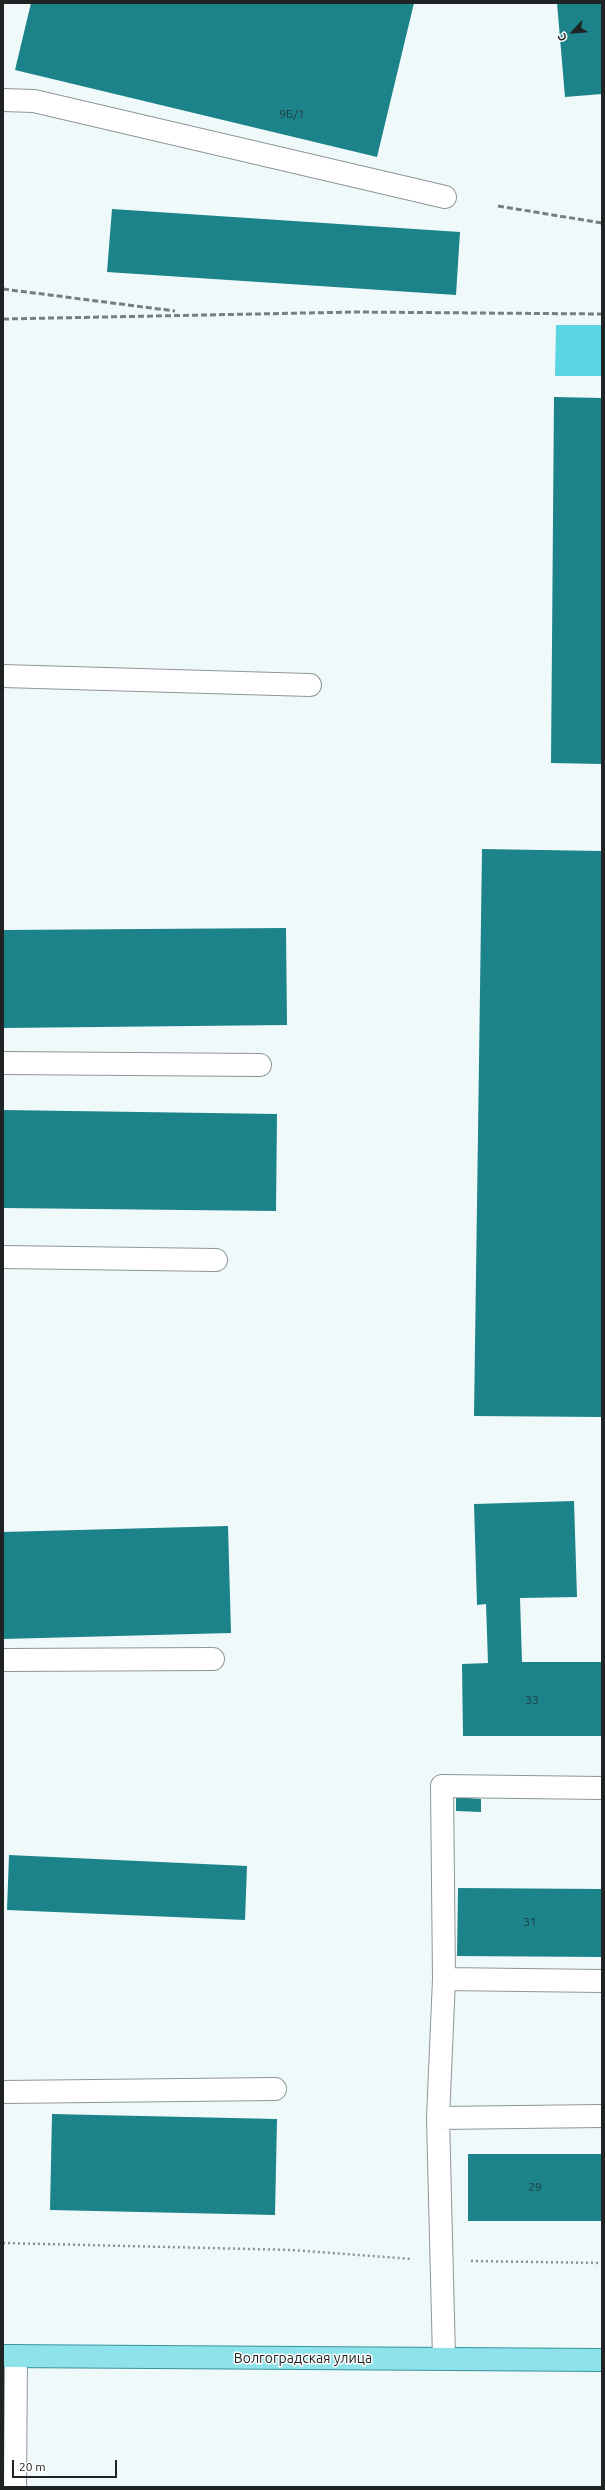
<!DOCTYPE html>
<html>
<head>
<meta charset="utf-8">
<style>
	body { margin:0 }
	#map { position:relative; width:605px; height:2490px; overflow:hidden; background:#f0f9fa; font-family:Ubuntu,sans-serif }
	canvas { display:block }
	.frame { position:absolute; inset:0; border:4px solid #202323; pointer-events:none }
	.north { position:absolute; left:553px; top:12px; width:40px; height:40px; -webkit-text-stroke:3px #fff; paint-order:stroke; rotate:244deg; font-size:11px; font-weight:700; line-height:16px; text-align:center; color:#202323 }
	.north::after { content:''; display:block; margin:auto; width:14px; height:18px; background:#202323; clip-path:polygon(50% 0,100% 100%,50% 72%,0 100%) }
	.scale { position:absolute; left:12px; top:2460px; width:105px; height:18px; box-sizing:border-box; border:2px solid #202323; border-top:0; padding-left:5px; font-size:12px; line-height:14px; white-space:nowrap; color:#202323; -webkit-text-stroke:3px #fff; paint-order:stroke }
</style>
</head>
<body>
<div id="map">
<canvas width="605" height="2490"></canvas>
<div class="frame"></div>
<div class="north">С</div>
<div class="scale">20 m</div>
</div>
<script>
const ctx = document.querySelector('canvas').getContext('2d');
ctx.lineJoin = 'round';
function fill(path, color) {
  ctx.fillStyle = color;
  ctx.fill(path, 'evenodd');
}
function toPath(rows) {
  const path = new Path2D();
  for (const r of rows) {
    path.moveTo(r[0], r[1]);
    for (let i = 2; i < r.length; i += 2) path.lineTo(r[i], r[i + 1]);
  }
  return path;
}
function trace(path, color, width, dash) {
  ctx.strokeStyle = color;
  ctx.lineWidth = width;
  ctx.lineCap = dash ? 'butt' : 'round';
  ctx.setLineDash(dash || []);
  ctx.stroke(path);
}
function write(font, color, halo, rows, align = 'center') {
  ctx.font = font + ' Ubuntu,sans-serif';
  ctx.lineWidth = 3;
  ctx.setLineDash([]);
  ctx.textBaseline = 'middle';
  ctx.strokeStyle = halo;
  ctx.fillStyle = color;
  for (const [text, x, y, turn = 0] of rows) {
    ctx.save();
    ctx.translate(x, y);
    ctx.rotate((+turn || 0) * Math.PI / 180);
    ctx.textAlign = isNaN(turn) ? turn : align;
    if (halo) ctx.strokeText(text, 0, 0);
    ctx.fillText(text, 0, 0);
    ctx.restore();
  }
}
fill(toPath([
	[556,325,602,325,602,376,555,376]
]), '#59d6e1');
fill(toPath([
	[31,3,414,3,377,157,15,70],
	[557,3,602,3,602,94,565,97],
	[112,209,460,232,456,295,107,272],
	[554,397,602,398,602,764,551,763],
	[482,849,602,851,602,1417,474,1416],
	[286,928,287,1025,3,1028,3,930],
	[3,1110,277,1114,276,1211,3,1208],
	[574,1501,577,1597,520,1598,522,1662,602,1662,602,1736,463,1736,462,1664,488,1663,486,1604,477,1605,474,1504],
	[228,1526,231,1633,3,1639,3,1532],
	[456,1797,481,1799,481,1812,456,1811],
	[9,1855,247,1866,245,1920,7,1910],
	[458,1888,602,1889,602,1957,457,1956],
	[52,2114,277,2119,275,2215,50,2210],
	[468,2154,602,2154,602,2221,468,2221]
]), '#1c838b');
const minor = toPath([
	[3,100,34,101,445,197],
	[3,676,310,685],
	[3,1063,260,1065],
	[3,1257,216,1260],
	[3,1660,213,1659],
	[444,1979,602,1981],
	[3,2092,275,2089],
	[438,2118,602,2116],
	[444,2358,438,2118,444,1979,442,1786,602,1788],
	[15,2487,16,2356]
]);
const major = toPath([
	[3,2356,602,2360]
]);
trace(minor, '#8e9697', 24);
trace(major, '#37939c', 24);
trace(toPath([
	[3,2243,292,2250,412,2259],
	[471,2261,602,2263]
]), '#8b9191', 2.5, [2, 3]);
trace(minor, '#fff', 22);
trace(major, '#8ee3eb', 22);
trace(toPath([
	[498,206,602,223],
	[3,289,175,311],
	[3,319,356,312,602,314]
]), '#787d7e', 3, [6, 3]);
write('12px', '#1f3b3d', null, [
	["9Б/1",292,114],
	["33",532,1700],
	["31",530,1922],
	["29",535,2187]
]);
write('14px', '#202323', '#fff', [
	["Волгоградская улица",303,2358]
]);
</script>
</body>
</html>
